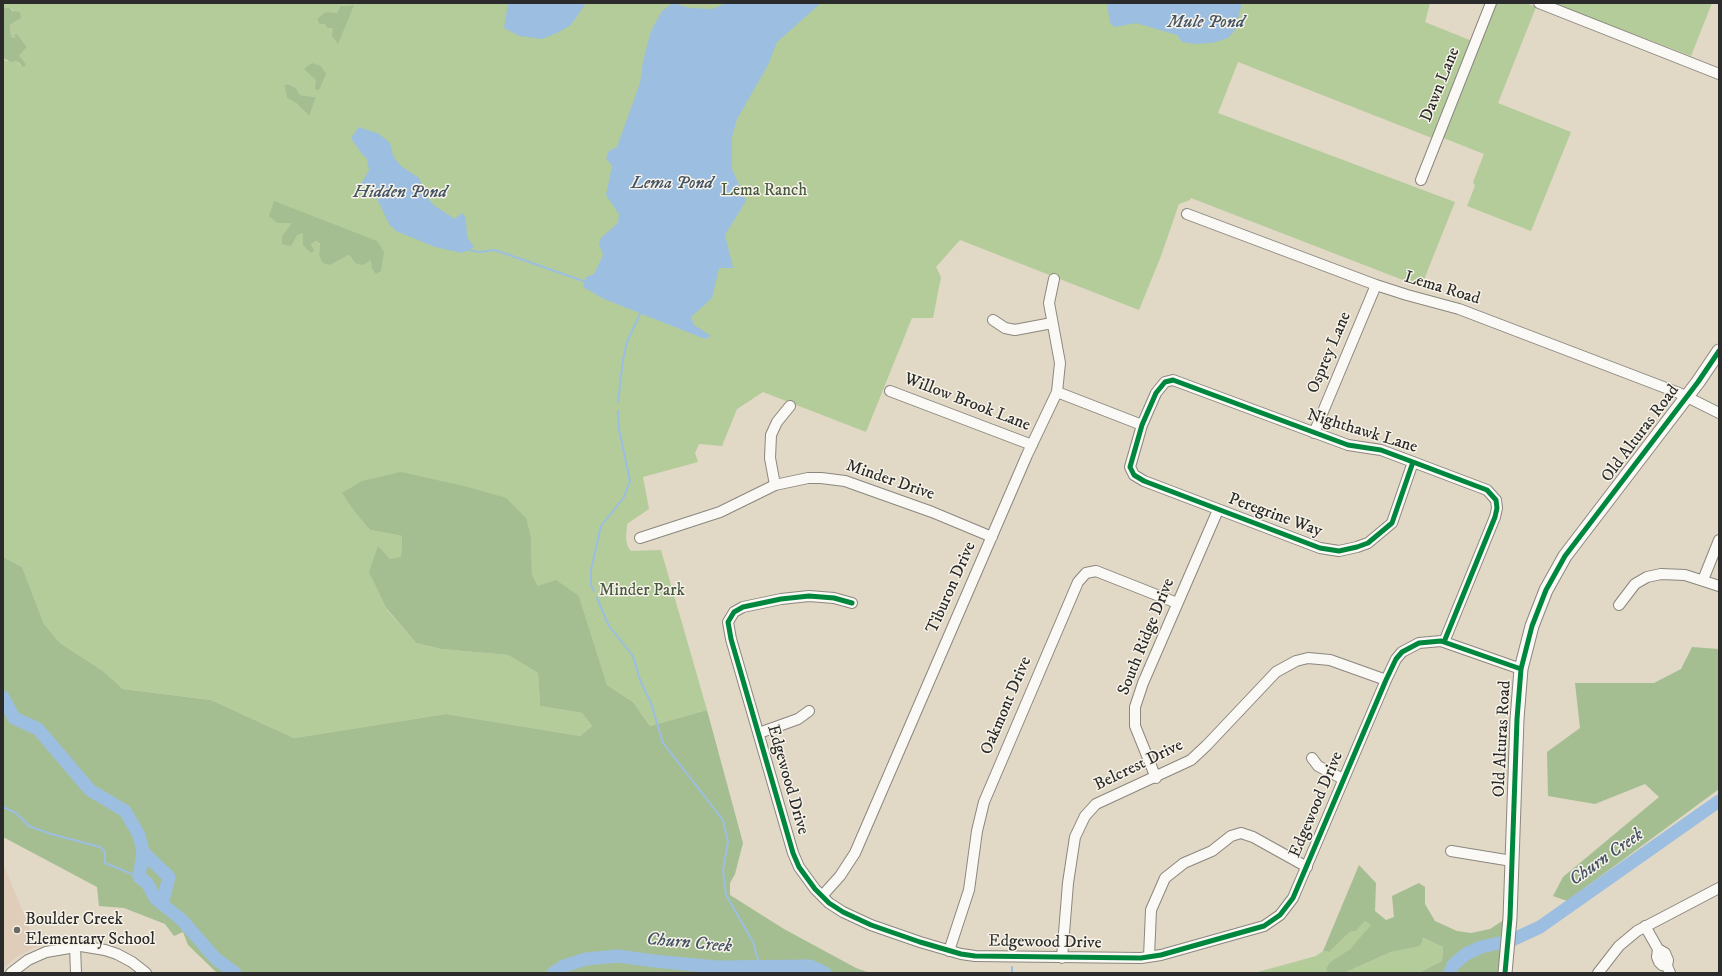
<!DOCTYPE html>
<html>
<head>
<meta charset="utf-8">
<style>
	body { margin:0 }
	#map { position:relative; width:1722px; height:976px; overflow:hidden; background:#e1d8c6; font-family:"IM FELL DW Pica",serif }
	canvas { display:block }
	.frame { position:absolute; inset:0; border:4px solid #2b2b2b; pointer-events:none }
</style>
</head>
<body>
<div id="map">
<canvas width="1722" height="976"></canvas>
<div class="frame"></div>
</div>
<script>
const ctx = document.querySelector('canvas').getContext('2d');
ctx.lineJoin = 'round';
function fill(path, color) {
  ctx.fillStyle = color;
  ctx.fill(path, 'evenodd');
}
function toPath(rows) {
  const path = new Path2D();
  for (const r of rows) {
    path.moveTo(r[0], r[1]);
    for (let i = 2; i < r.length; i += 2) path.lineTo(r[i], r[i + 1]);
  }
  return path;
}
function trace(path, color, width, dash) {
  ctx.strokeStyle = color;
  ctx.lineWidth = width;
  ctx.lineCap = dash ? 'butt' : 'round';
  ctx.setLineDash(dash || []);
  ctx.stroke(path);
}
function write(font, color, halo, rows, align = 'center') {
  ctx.font = font + ' "IM FELL DW Pica",serif';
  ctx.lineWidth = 3;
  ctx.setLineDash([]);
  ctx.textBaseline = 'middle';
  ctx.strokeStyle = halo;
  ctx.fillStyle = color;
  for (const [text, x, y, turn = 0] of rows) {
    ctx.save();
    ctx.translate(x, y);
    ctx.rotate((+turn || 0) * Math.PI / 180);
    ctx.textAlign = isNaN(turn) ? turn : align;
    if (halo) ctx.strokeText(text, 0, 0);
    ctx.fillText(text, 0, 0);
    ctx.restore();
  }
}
fill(toPath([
	[3,864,37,946,15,958,3,969]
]), '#dfccb9');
fill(toPath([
	[3,3,1430,3,1425,22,1472,41,1432,138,1238,62,1218,113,1455,202,1421,287,1191,198,1190,200,1179,204,1161,256,1139,310,960,240,936,267,941,277,933,318,912,318,866,432,763,392,737,409,722,446,699,444,695,453,698,462,643,477,649,509,627,524,626,539,628,547,631,551,661,550,707,710,650,726,633,702,607,685,579,596,538,586,532,576,531,537,342,493,370,530,402,536,401,558,390,559,378,547,387,610,416,643,441,649,508,655,538,673,540,706,582,713,592,726,580,736,446,714,294,738,211,700,123,689,103,671,60,643,44,624,22,567,3,557,3,58,6,61,17,61,20,66,19,56,27,47,17,34,16,38,11,37,10,25,21,18,10,8,3,7],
	[354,5,319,24,317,19,337,14,340,6],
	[288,84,296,88,300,95,316,97,308,115,296,103,287,98,284,85],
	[293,223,384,252,371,259,355,263,349,255,330,265,319,255,320,245,316,241,311,244,304,233,282,236],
	[1496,3,1526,3,1536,7,1498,103,1571,132,1531,231,1467,206,1475,186,1473,182,1484,154,1441,137],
	[1552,3,1712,3,1691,56],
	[1365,921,1372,925,1350,949,1330,962,1326,968,1327,973,1254,973,1316,956,1323,951,1329,952,1350,932,1356,931],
	[1422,938,1443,947,1442,961,1418,973,1344,973,1391,952,1419,946]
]), '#b3cc9a');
fill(toPath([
	[354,5,338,44,332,36,333,28,327,28,325,24,319,24,317,19,326,12,337,13,340,6],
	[3,7,10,8,12,11,20,12,21,18,10,25,11,37,16,38,14,35,17,34,27,47,19,56,25,63,26,65,23,67,17,61,11,62,3,58],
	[312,63,321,66,326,74,319,90,315,89,316,80,304,69],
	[288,84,296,88,300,95,316,97,309,116,296,103,287,98,284,85],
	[274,201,377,241,384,252,381,271,376,274,372,269,371,260,363,265,355,263,349,255,330,265,323,263,319,255,320,244,316,241,311,244,314,251,311,253,303,245,303,233,297,235,291,246,282,244,282,236,292,223,277,223,269,216],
	[401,472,468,487,506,498,526,518,531,537,532,575,538,586,556,580,579,596,607,685,633,702,650,726,707,710,743,843,735,874,730,883,730,895,784,929,856,968,870,973,217,973,188,945,183,932,174,936,165,924,124,908,99,906,97,887,3,837,3,557,22,567,44,624,60,643,103,671,123,689,211,700,294,738,446,714,580,736,592,726,582,713,540,706,538,673,508,655,441,649,416,643,387,609,369,572,378,546,390,559,401,557,402,536,370,530,352,508,342,493,362,481],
	[1692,647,1719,649,1719,789,1567,901,1553,896,1563,877,1659,797,1645,784,1595,804,1548,796,1547,752,1580,728,1575,683,1654,683,1681,669],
	[1359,865,1376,883,1375,911,1386,920,1394,917,1392,896,1419,883,1425,887,1425,904,1435,921,1457,931,1471,933,1490,929,1505,919,1501,971,1496,973,1418,973,1442,961,1443,947,1423,938,1420,946,1391,952,1344,973,1327,973,1326,968,1330,962,1350,949,1371,925,1365,921,1356,931,1350,932,1329,952,1323,951]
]), '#a4be92');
fill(toPath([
	[508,3,586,3,571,25,557,33,542,39,519,36,504,28],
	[673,3,690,8,712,9,727,3,821,3,777,42,768,65,737,119,732,137,732,169,746,201,725,235,733,268,719,268,712,298,691,317,694,325,711,336,705,339,604,299,583,287,586,277,594,274,603,255,599,244,601,238,618,223,619,214,606,195,612,166,606,158,609,151,617,147,640,83,643,61,651,31,662,11],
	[1107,3,1242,3,1235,30,1228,38,1212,43,1195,44,1182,42,1177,35,1136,23,1115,27,1110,23],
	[359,127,379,134,390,143,393,156,401,166,419,178,429,200,435,206,455,219,462,213,466,218,467,237,474,247,462,253,435,247,396,231,389,224,374,192,369,187,361,184,369,170,367,159,362,154,351,138]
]), '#9cbee1');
trace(toPath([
	[469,250,479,252,495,250,586,282],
	[618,402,623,360,627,342,641,312],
	[594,591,591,585,591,570,601,526,624,497,630,481,619,429,618,411],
	[597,598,609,626,633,656,640,680,651,703,663,743,723,820,728,842,723,870,726,895,753,942,760,967],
	[3,807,16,813,29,826,51,834,100,847,105,852,105,863,139,877],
	[1012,973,1012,967]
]), '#9cbee1', 2);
trace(toPath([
	[3,697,14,718,38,729,90,790,125,811,139,835,143,852,169,877,162,904],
	[143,852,139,877,147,883,156,899,182,920,215,958,235,973],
	[1514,939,1540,927,1719,801],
	[553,973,564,966,586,959,618,956,654,961,717,967,810,966,825,973],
	[1450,973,1453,965,1466,954,1481,947,1504,942]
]), '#9cbee1', 13);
const minor = toPath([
	[1539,3,1719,74],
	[1421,180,1491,3],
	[1187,214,1376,285,1407,295,1459,309,1679,393,1719,413],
	[993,320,1005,328,1015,330,1052,323],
	[890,391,1032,445],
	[1057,392,1142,425],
	[1314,433,1376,285],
	[1413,462,1392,523,1368,543,1357,547,1339,551,1320,548,1144,481,1134,475,1130,467,1142,425,1156,393,1165,382,1173,380,1348,445,1381,450,1413,462,1487,490,1496,500,1497,508,1495,517,1444,642],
	[775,485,770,458,771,435,777,422,790,406],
	[640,538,720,512,775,485,808,478,821,478,845,481,932,512,992,537],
	[1703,580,1719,540],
	[852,603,834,598,809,596,781,599,743,607,734,612,728,622,731,639,793,853,799,867,815,889,829,903,843,912,871,925,920,942,961,954,975,956,1141,958,1161,955,1264,926,1280,915,1293,898,1386,680,1396,659,1402,652,1419,643,1441,641,1521,669],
	[1619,605,1635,584,1647,577,1661,574,1685,575,1719,586],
	[759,733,798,719,809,711],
	[1312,758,1318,766,1343,779],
	[1156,778,1135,726,1135,707,1143,683,1218,510],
	[1451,851,1512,861],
	[822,896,840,876,855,853,1027,455,1057,392,1060,363,1049,303,1054,279],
	[1645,926,1658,949,1665,953,1668,960,1667,966,1670,973],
	[75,946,76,973],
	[1658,949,1657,957,1659,962,1662,965,1667,966],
	[949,951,969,890,977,831,984,802,1078,582,1086,573,1096,571,1177,603],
	[1149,957,1151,910,1165,878,1184,863,1212,851,1231,836,1241,833,1253,837,1307,867],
	[1062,958,1068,883,1075,837,1085,816,1096,804,1191,760,1207,745,1276,672,1296,661,1308,658,1330,660,1386,680],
	[11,973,28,960,46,952,81,946,105,950,117,954,132,962,146,973],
	[1598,973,1619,946,1637,931,1719,888]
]);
const major = toPath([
	[1505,973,1510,918,1517,719,1521,669,1532,626,1546,590,1565,556,1698,382,1719,351]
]);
trace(minor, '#8b877e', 12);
trace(major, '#8b877e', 15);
trace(minor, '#faf9f6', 10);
trace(major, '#faf9f6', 13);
trace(toPath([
	[1413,462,1392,523,1368,543,1357,547,1339,551,1320,548,1144,481,1134,475,1130,467,1142,425,1156,393,1165,382,1173,380,1348,445,1381,450,1413,462,1487,490,1496,500,1497,508,1495,517,1444,642],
	[852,603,834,598,809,596,781,599,743,607,734,612,728,622,731,639,793,853,799,867,815,889,829,903,843,912,871,925,920,942,961,954,975,956,1141,958,1161,955,1264,926,1280,915,1293,898,1386,680,1396,659,1402,652,1419,643,1441,641,1521,669],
	[1505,973,1510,918,1517,719,1521,669,1532,626,1546,590,1565,556,1698,382,1719,351]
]), '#00873e', 5);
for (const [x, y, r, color] of [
	[17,930,4,"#6b6861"]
]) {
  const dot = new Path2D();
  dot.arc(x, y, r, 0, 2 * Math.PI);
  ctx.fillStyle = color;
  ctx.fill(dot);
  trace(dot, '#f7f3e8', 1.5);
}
write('17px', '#2b2b2b', '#f7f3e8', [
	["Dawn Lane",1441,85,-68],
	["Lema Road",1442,289,17],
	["Osprey Lane",1330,353,-67],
	["Willow Brook Lane",967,403,21],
	["Nighthawk Lane",1362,432,17],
	["Old Alturas Road",1641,434,-53],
	["Minder Drive",890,481,19],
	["Peregrine Way",1275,516,20],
	["Tiburon Drive",952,588,-66],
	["South Ridge Drive",1147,637,-68],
	["Oakmont Drive",1007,706,-67],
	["Old Alturas Road",1503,739,-87],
	["Belcrest Drive",1139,766,-26],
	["Edgewood Drive",787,780,74],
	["Edgewood Drive",1317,805,-67],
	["Edgewood Drive",1045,943,1]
]);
write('17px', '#485942', '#f7f3e8', [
	["Lema Ranch",764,191],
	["Minder Park",642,591]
]);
write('17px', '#2b2b2b', '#f7f3e8', [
	["Boulder Creek",25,920],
	["Elementary School",25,940]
], 'left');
write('italic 18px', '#445465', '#f7f3e8', [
	["Mule Pond",1206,23],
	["Lema Pond",672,184],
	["Hidden Pond",400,193],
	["Churn Creek",1607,858,-35],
	["Churn Creek",689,944,5]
]);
</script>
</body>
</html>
